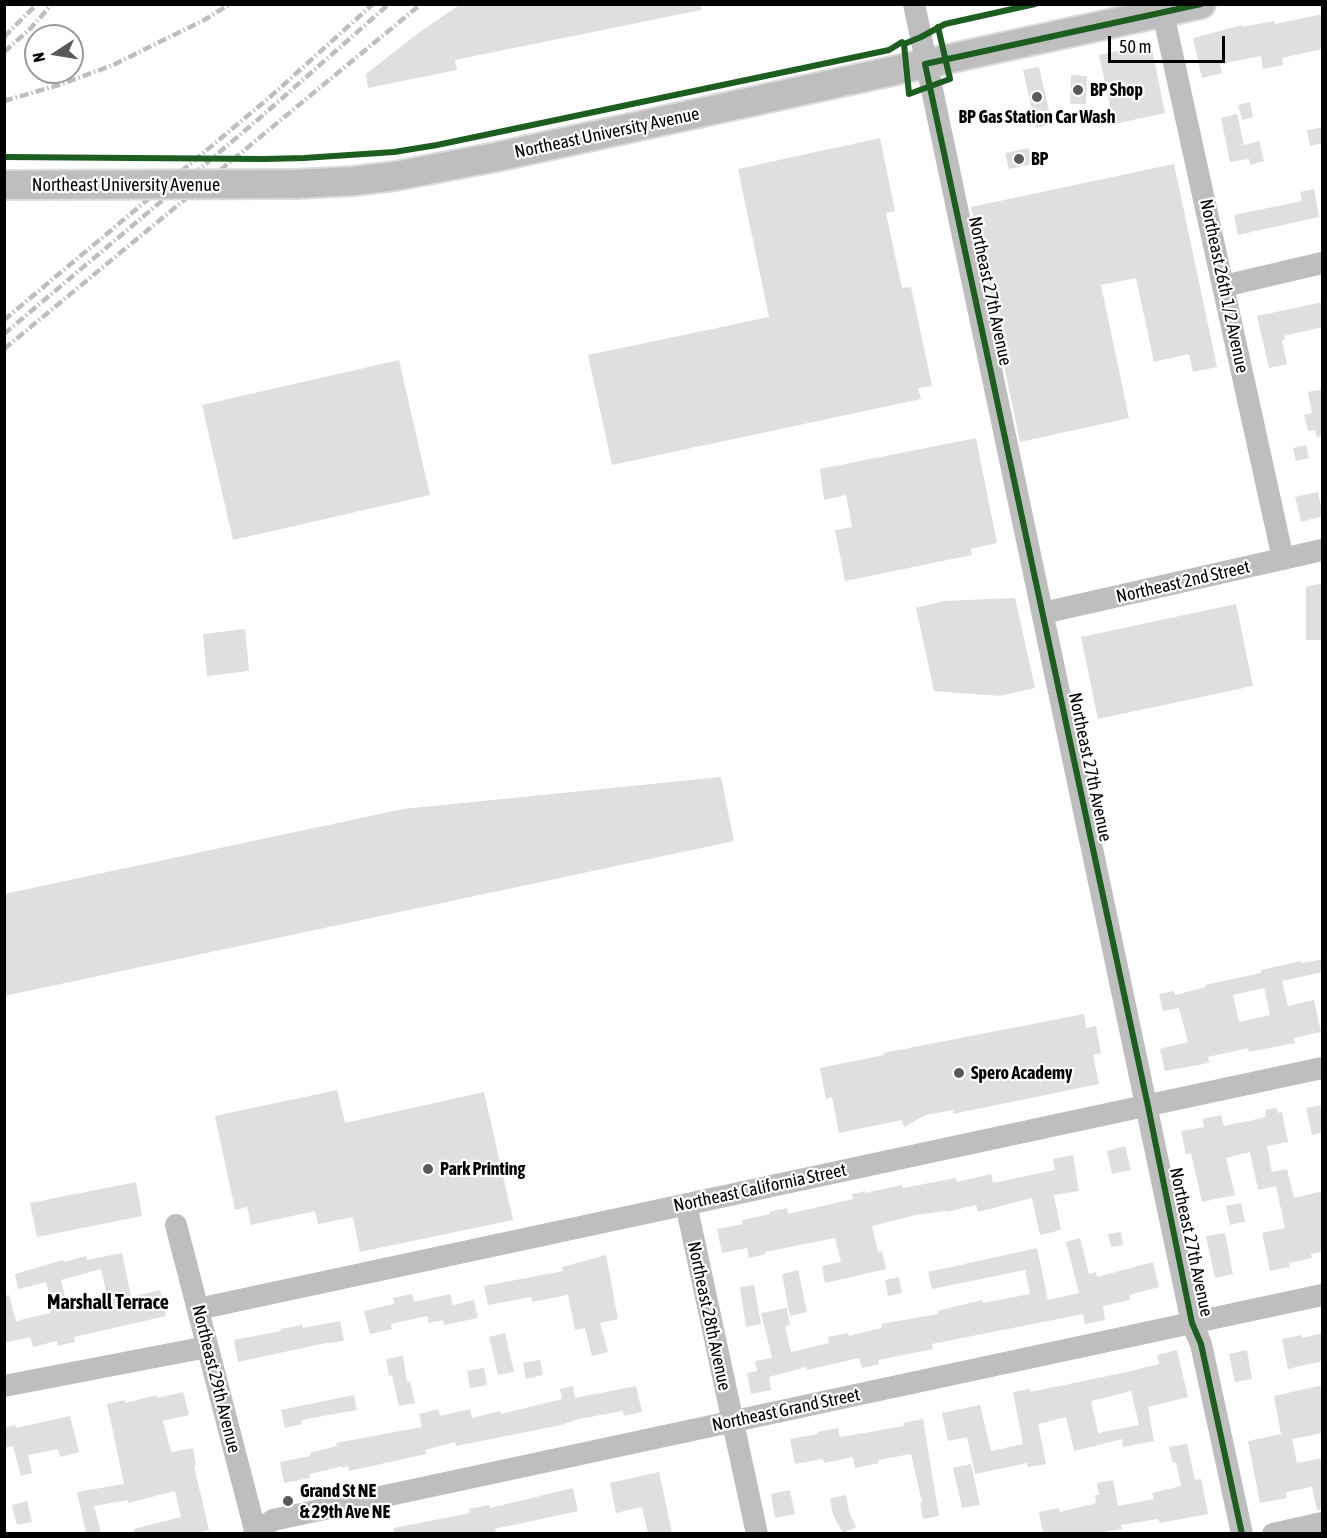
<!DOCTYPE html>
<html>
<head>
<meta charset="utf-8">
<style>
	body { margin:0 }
	#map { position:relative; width:1327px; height:1538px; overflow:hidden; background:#fff; font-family:"Asap Condensed",sans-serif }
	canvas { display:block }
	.frame { position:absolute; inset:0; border:6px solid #000; pointer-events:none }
	.north { position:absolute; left:24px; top:24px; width:60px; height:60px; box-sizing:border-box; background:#fff; border:2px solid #999; border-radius:50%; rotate:258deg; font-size:16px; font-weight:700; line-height:24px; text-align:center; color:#000 }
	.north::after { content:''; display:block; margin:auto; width:21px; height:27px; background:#595959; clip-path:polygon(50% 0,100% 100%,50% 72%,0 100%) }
	.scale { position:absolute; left:1108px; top:36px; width:117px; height:27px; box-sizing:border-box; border:3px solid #000; border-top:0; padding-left:8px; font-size:18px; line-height:21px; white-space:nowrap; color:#000; -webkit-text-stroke:4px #fff; paint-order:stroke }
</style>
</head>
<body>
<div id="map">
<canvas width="1327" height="1538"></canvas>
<div class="frame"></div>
<div class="north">N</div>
<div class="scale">50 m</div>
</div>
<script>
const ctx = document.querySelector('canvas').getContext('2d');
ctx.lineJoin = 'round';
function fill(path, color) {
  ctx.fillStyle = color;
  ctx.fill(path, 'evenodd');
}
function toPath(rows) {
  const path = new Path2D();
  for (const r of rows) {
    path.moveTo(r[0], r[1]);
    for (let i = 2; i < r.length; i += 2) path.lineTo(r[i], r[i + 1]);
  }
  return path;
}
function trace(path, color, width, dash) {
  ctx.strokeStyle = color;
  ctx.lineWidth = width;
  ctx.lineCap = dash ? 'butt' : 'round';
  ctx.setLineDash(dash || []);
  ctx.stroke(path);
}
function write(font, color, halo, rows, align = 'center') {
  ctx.font = font + ' "Asap Condensed",sans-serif';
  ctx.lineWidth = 4.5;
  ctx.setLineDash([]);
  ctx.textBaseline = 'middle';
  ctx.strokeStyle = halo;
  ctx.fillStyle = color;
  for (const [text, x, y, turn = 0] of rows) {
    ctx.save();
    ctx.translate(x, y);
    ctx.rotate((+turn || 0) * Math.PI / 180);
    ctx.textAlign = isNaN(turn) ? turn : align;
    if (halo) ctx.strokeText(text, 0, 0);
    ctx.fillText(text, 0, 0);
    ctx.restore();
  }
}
fill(toPath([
	[461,4,701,4,701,10,455,60,457,70,368,88,366,74,421,31],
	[1323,14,1323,49,1282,58,1283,65,1263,69,1261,56,1220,64,1222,73,1202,78,1193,38,1242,25,1242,27,1274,21,1275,24],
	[1151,44,1165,113,1114,124,1099,55],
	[1039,67,1052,124,1036,128,1023,70],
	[1071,75,1087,76,1086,104,1070,104],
	[1250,102,1253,117,1242,120,1238,105],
	[1237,114,1244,145,1259,141,1264,161,1250,165,1249,159,1230,162,1221,118],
	[1323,127,1323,143,1310,146,1307,130],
	[880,138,895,211,886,213,902,288,911,287,932,386,918,388,921,399,612,465,588,355,769,317,738,169],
	[1029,148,1032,164,1009,169,1005,153],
	[1174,164,1217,367,1193,372,1189,354,1154,362,1136,278,1101,285,1129,418,1020,442,971,207],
	[1314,189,1319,217,1238,235,1234,215,1302,201,1300,192],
	[1323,302,1323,327,1284,336,1285,340,1282,340,1287,364,1269,368,1257,316],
	[399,360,430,495,233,540,202,405],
	[1323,389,1323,436,1317,437,1315,430,1308,431,1304,415,1312,413,1308,392],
	[976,438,997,543,971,549,972,555,845,581,835,530,852,527,846,495,824,500,820,469],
	[1306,445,1309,458,1296,461,1293,448],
	[1318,492,1323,516,1301,522,1295,497],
	[1323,583,1323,640,1306,640,1306,587],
	[1015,598,1035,688,1000,696,934,691,916,608,943,601],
	[1236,604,1253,686,1098,719,1081,637],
	[245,629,249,671,207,676,203,634],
	[721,777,734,841,4,996,4,894,403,809],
	[1323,959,1323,972,1282,981,1288,1006,1314,1000,1321,1032,1294,1038,1295,1043,1249,1052,1248,1048,1208,1057,1209,1063,1165,1071,1160,1049,1188,1042,1179,1008,1163,1011,1159,994,1174,991,1175,995,1206,987,1205,985,1261,973,1261,970,1301,961,1302,963],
	[1264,988,1270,1015,1239,1022,1233,995],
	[1084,1014,1086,1028,1096,1026,1101,1053,1093,1055,1099,1084,953,1114,953,1110,926,1115,904,1127,902,1120,839,1133,832,1097,826,1099,820,1068,884,1055,883,1053],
	[337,1090,345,1123,484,1092,513,1220,360,1252,353,1217,318,1224,315,1211,251,1225,247,1207,235,1210,215,1116],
	[1323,1105,1323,1132,1312,1135,1306,1108],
	[1277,1108,1278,1113,1282,1112,1288,1142,1267,1146,1272,1172,1287,1169,1294,1198,1323,1191,1323,1251,1311,1254,1312,1258,1289,1263,1290,1267,1270,1271,1262,1233,1285,1228,1276,1186,1258,1190,1250,1152,1226,1158,1235,1195,1202,1202,1191,1153,1186,1154,1181,1131,1204,1127,1202,1119,1221,1115,1224,1126,1262,1118,1266,1116,1265,1110],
	[1125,1146,1131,1170,1112,1174,1107,1151],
	[1073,1155,1079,1191,1054,1195,1061,1230,1040,1235,1032,1198,978,1212,976,1205,946,1212,945,1211,916,1215,872,1226,878,1252,882,1251,886,1269,825,1283,822,1266,841,1262,835,1238,765,1252,766,1254,749,1258,747,1248,722,1253,717,1229,743,1224,742,1220,770,1214,769,1212,787,1208,788,1214,853,1199,852,1194,865,1191,865,1193,902,1185,903,1188,956,1178,957,1182,991,1174,993,1183,1055,1170,1053,1159],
	[136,1182,142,1216,37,1237,30,1203],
	[1241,1203,1245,1222,1230,1225,1226,1206],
	[1121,1232,1123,1245,1111,1247,1108,1234],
	[1225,1233,1233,1274,1215,1278,1206,1236],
	[1080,1238,1089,1274,1096,1272,1097,1277,1153,1262,1159,1287,1129,1295,1130,1300,1103,1306,1105,1320,1085,1324,1083,1314,932,1344,933,1349,878,1360,879,1364,862,1368,859,1358,807,1370,806,1367,769,1377,771,1390,751,1394,747,1373,757,1371,755,1361,772,1358,761,1313,787,1308,790,1325,785,1326,791,1352,829,1343,828,1337,848,1333,849,1336,882,1328,881,1324,938,1314,937,1311,982,1300,983,1303,1030,1294,1025,1270,932,1289,928,1272,1037,1248,1048,1300,1079,1293,1066,1242],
	[122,1253,131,1297,160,1290,166,1316,74,1337,75,1342,58,1346,57,1341,33,1347,30,1337,4,1343,4,1296,9,1295,16,1321,50,1313,49,1306,52,1305,46,1282,18,1289,15,1274,63,1260,64,1262,86,1256,87,1260],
	[101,1269,107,1296,67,1305,61,1280],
	[606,1255,618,1319,600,1323,608,1352,592,1356,585,1328,575,1330,568,1295,532,1302,531,1297,488,1305,484,1286,563,1271,562,1267],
	[798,1270,807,1312,790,1316,782,1274],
	[899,1277,902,1293,888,1296,885,1280],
	[754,1285,761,1324,746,1327,740,1287],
	[412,1294,414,1302,450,1294,453,1305,474,1300,478,1318,444,1325,443,1320,429,1323,427,1316,391,1324,392,1329,370,1334,364,1311,394,1304,393,1298],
	[340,1321,344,1341,321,1344,238,1362,234,1340,281,1331,280,1329,302,1325,303,1328],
	[505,1333,514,1372,498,1375,489,1337],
	[1323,1333,1323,1361,1288,1369,1282,1339,1301,1335,1302,1338],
	[1177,1350,1188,1397,1148,1407,1154,1441,1123,1447,1122,1439,1074,1451,1066,1417,1038,1424,1046,1464,1028,1467,1027,1463,975,1474,967,1437,948,1441,942,1413,980,1405,991,1451,1023,1444,1013,1392,1030,1389,1030,1392,1127,1372,1159,1364,1157,1355],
	[1131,1391,1139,1425,1098,1433,1091,1401],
	[1247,1350,1252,1379,1235,1382,1229,1354],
	[403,1356,407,1382,410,1382,415,1403,399,1406,392,1375,389,1376,386,1359],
	[540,1360,543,1375,526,1379,523,1363],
	[484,1368,487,1385,470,1388,467,1371],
	[1323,1385,1323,1433,1292,1439,1297,1463,1323,1458,1323,1510,1317,1510,1312,1487,1286,1492,1287,1498,1260,1503,1248,1441,1281,1434,1274,1396],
	[573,1386,575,1398,636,1386,642,1412,624,1416,623,1411,579,1419,561,1425,456,1446,455,1442,425,1450,426,1454,349,1471,348,1466,342,1468,342,1466,310,1474,310,1478,284,1483,280,1462,310,1456,310,1453,337,1446,336,1443,422,1427,419,1414,438,1409,440,1416,470,1409,472,1418,500,1411,501,1414,562,1399,560,1389],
	[183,1392,189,1415,163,1421,171,1452,193,1448,196,1465,194,1466,209,1530,195,1533,134,1533,134,1529,181,1517,175,1491,128,1503,128,1500,94,1506,101,1533,86,1533,77,1492,124,1484,107,1404,125,1400,125,1403,157,1395,157,1398],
	[354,1395,357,1410,301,1420,302,1424,285,1428,281,1410],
	[70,1416,79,1452,60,1457,58,1449,28,1455,32,1473,21,1476,13,1446,4,1448,4,1428,15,1425,16,1428],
	[923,1419,939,1516,923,1519,920,1503,922,1502,911,1454,878,1460,879,1463,855,1468,853,1457,824,1463,823,1459,795,1464,790,1439,818,1434,817,1432,838,1428,840,1437,904,1426,903,1423],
	[1187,1444,1195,1480,1201,1479,1208,1514,1160,1523,1158,1519,1121,1525,1122,1529,1096,1533,1043,1533,1039,1512,1059,1508,1060,1512,1096,1503,1095,1495,1099,1495,1097,1483,1113,1480,1118,1506,1154,1499,1152,1493,1181,1486,1176,1462,1173,1463,1169,1447],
	[971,1464,980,1505,962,1508,953,1468],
	[659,1472,672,1533,648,1533,642,1507,616,1513,610,1483],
	[573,1488,578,1511,495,1529,496,1533,394,1533,394,1528,470,1513,469,1509,489,1505,490,1508],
	[790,1490,795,1514,775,1518,771,1494],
	[846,1495,849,1512,856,1527,843,1533,833,1515,830,1498],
	[27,1501,32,1522,17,1525,12,1505]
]), '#dfdfdf');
const major = toPath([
	[296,184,354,181,395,176,496,157,1201,4]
]);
trace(major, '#dbdbdb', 32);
trace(toPath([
	[914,4,1192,1323,1201,1344,1242,1534],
	[1163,13,1283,559],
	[1224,286,1322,263],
	[1043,613,1322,550],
	[686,1204,757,1534],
	[176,1225,256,1534],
	[198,1309,1322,1068],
	[4,1386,207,1347],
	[254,1534,273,1520,1322,1295],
	[1273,1534,1322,1523]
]), '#bebebe', 22);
trace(major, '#bebebe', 28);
trace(toPath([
	[4,37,37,4],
	[4,52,30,29,52,4],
	[4,101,62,84,113,65,206,19,230,4],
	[4,320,270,97,373,4],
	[4,334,254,123,389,4],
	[4,349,421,4]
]), '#bebebe', 4.5, [9, 3, 1.5, 3]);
const majorBridge = toPath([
	[4,185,296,184]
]);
trace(majorBridge, '#dbdbdb', 32, []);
trace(majorBridge, '#bebebe', 28);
trace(toPath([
	[1201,4,925,64,1148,1106,1192,1323,1201,1344,1242,1534],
	[904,44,909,94,950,79,938,27],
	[4,157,264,159,304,158,394,152,437,145,889,50,902,42,904,44,921,37,945,24,1035,4]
]), '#1b5e20', 6);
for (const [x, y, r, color] of [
	[1078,90,6,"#595959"],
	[1037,97,6,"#595959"],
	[1019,159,6,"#595959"],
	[959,1073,6,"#595959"],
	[428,1169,6,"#595959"],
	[288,1501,6,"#595959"]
]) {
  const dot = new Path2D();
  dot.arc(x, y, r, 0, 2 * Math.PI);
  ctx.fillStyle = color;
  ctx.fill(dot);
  trace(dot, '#fff', 2);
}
write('bold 18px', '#000', '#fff', [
	["BP Shop",1090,90],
	["BP Gas Station Car Wash",1037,117,"center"],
	["BP",1031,159],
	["Spero Academy",971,1073],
	["Park Printing",440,1169],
	["Grand St NE",300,1491],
	["& 29th Ave NE",300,1512]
], 'left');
write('18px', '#000', '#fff', [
	["Northeast University Avenue",607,133,-12],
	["Northeast University Avenue",126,185],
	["Northeast 26th 1/2 Avenue",1224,286,78],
	["Northeast 27th Avenue",990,291,78],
	["Northeast 2nd Street",1183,582,-13],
	["Northeast 27th Avenue",1090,767,78],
	["Northeast California Street",760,1188,-12],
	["Northeast 27th Avenue",1191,1242,78],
	["Northeast 28th Avenue",709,1316,78],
	["Northeast 29th Avenue",216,1379,76],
	["Northeast Grand Street",786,1410,-12]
]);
write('bold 20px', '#000', '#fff', [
	["Marshall Terrace",108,1303]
]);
</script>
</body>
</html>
